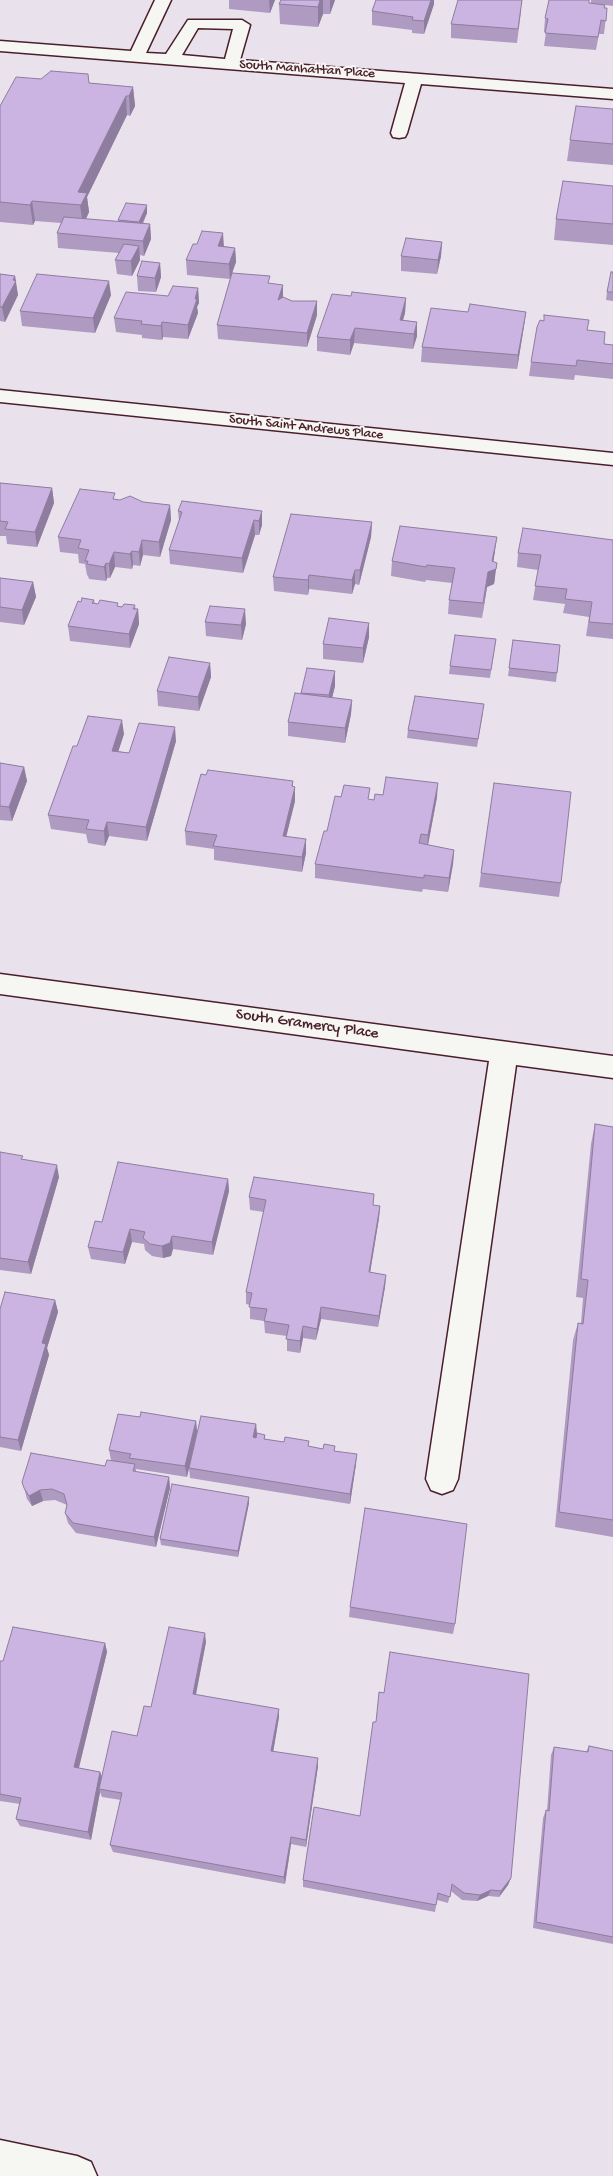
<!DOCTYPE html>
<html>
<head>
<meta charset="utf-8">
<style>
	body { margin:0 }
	canvas { display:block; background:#e9e2ed }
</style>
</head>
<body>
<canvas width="613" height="2176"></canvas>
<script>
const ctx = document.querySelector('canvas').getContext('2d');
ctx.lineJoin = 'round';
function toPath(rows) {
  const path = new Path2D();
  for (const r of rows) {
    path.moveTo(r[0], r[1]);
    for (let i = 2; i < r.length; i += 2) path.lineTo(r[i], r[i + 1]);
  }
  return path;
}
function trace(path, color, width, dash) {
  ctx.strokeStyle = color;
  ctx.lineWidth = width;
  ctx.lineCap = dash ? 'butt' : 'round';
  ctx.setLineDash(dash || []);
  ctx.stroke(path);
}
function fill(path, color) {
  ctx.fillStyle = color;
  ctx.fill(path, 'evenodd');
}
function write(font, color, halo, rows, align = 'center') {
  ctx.font = font + ' "Gochi Hand",sans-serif';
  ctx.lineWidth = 4;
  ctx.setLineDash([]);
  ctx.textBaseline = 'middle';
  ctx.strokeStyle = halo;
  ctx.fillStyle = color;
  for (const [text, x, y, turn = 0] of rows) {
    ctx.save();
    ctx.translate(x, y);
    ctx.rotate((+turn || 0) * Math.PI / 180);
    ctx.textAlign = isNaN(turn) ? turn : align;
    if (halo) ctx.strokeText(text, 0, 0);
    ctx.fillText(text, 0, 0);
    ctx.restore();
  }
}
const minor = toPath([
	[155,0,171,0,146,53,166,54,188,20,242,20,250,25,240,60,613,89,613,99,421,84,407,133,405,137,399,138,393,137,391,133,405,83,0,51,0,41,131,51,155,0],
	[198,28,233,29,225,59,182,55,198,28],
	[0,390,613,453,613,465,0,402,0,390],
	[0,974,613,1056,613,1078,516,1065,458,1479,453,1490,442,1494,431,1490,426,1479,489,1061,0,994,0,974],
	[0,2140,77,2156,91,2162,97,2176,0,2176,0,2140]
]);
trace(minor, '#4a1f2b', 3);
fill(minor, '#f6f6f2');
fill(toPath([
	[229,0,275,0,270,13,229,9],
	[281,0,335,0,330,14,323,14,318,27,280,24,279,4],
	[376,0,434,0,434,4,424,34,412,33,412,30,372,25,372,11],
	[591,0,613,0,613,6,605,5,604,8,607,8,604,34,599,34,596,50,544,46,546,32,544,32,545,18,589,3,591,4],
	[521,12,517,43,451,38,451,24],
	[89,83,133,87,135,106,130,116,127,115,87,197,89,212,86,219,118,222,118,220,147,213,143,224,150,224,151,239,144,256,140,255,140,260,132,276,117,274,115,260,119,253,58,248,57,233,61,223,35,221,33,225,0,222,0,106],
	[613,109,613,165,567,161,570,140],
	[613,186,613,245,554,240,556,219],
	[442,242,441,256,437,274,401,271,401,256],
	[224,246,235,248,236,262,232,273,271,284,283,285,283,298,292,301,317,301,317,315,307,347,218,339,217,325,232,273,230,279,187,275,186,260],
	[160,263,161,277,156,292,138,291,137,276],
	[613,272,613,301,606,300,607,292],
	[0,274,15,276,17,290,18,295,5,322,0,321],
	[198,288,199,303,197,307,198,313,188,339,163,337,162,340,142,338,142,335,116,332,114,318,168,296],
	[111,295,95,333,22,326,20,311],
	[351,296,406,298,405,313,403,320,417,322,417,336,413,349,354,343,350,355,317,351,317,337],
	[526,312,524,326,517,369,421,362,422,347],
	[587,330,604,344,613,345,613,379,575,375,574,380,529,376,531,362],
	[0,483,52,488,54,503,37,547,7,544,6,536,0,536],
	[116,500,170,505,171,520,160,557,143,555,140,566,133,565,132,569,115,567,110,578,107,578,106,581,89,579,88,576,87,575,85,564,79,563,78,554,60,552,58,537],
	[178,511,262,511,262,525,259,535,255,535,243,573,170,564,169,550,179,521],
	[372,522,371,537,359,585,355,584,352,594,309,589,308,595,274,591,273,577],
	[613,540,613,639,586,636,589,617,563,613,565,604,533,600,538,570,517,567,518,553],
	[495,551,493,562,495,578,494,584,487,587,482,618,448,614,449,600,452,583,426,580,425,582,391,576,392,561],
	[0,578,33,582,36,597,24,625,0,622],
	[94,600,95,604,138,609,139,624,130,648,70,641,68,626,81,602],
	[205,622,246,624,242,640,206,636],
	[369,623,369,637,363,663,323,659,323,644],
	[496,639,490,678,449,674,450,666],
	[513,640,560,645,556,682,508,676],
	[210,663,211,677,199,711,158,706,157,691],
	[335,671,335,686,332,698,352,700,351,714,345,743,288,736,288,722,301,694,301,693],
	[483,713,477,747,407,738,408,730],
	[124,734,118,751,129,753,176,741,147,841,109,836,105,846,88,843,86,834,51,829,48,815,77,746],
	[0,763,24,767,27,781,12,821,0,820],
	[293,786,295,801,286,836,306,853,302,872,214,860,214,849,186,845,185,831],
	[383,795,437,797,428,845,454,850,453,864,448,892,423,889,422,892,315,878,315,864,327,831,370,800,374,800],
	[481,873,561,883,559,897,479,887],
	[595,1124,613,1127,613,1537,555,1527,573,1340,578,1323,581,1323,583,1298,576,1297,591,1144],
	[0,1152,23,1160,59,1177,31,1274,0,1270],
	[228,1179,229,1191,213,1255,173,1249,171,1256,163,1258,152,1256,145,1250,144,1244,132,1242,125,1264,91,1259,88,1247,102,1222],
	[249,1197,380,1206,379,1218,370,1273,386,1275,385,1287,378,1327,321,1319,316,1340,303,1338,300,1353,287,1351,287,1336,265,1333,264,1321,250,1319,250,1305,246,1304,246,1292,264,1212,250,1210],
	[55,1300,58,1312,47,1348,49,1355,21,1451,0,1447,0,1309],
	[140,1417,196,1421,197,1432,187,1477,136,1469,136,1472,169,1477,170,1488,156,1547,76,1533,68,1523,65,1513,67,1505,55,1500,43,1501,32,1506,27,1499,24,1488,105,1466,111,1460,109,1450],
	[256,1424,257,1435,265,1435,265,1439,335,1451,356,1464,350,1504,190,1478,189,1468],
	[249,1497,249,1503,238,1557,161,1545,160,1539],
	[350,1607,455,1624,453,1634,349,1617],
	[206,1642,196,1695,279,1717,273,1751,318,1766,306,1847,291,1844,285,1884,113,1852,110,1845,121,1800,102,1797,100,1792,91,1840,20,1826,16,1819,20,1804,0,1801,0,1661,3,1661,105,1643,107,1652,79,1768,100,1772,102,1777,137,1736,151,1707],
	[589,1746,613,1751,613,1944,533,1928,543,1818,546,1810,547,1811,551,1755,554,1747,586,1752],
	[511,1878,508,1885,499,1897,488,1896,477,1901,462,1900,451,1891,448,1903,437,1900,435,1912,303,1887,303,1880]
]), '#af9ac2');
fill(toPath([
	[269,0,275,0,270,13],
	[320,0,323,0,323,14,318,27,318,7],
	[330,0,335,0,330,14],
	[431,0,434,0,434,4,424,34,424,21],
	[133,87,135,106,130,116,129,96],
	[126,96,127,115,87,197,89,212,83,225,78,192],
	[32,201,35,221,33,225,30,205],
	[147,205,147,213,139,230,139,222],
	[150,224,151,239,144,256,143,241],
	[223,233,224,247,218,246],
	[442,242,441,256,437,274,438,260],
	[139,246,140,260,132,276,131,261],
	[235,248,236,262,230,279,229,264],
	[160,263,161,277,156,292,155,278],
	[15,276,18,295,5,322,2,307],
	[109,281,111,295,95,333,93,318],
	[283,285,283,299,278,300],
	[198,288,199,303,197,307,198,313,188,339,188,325],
	[406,298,405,313,399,334,400,320],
	[317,301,317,315,307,347,307,333],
	[526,312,524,326,517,369,518,355],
	[162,322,163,337,162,340,161,326],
	[417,322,417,336,413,349,414,334],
	[355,328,354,343,350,355,350,340],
	[52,488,54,503,37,547,35,532],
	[170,505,171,520,160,557,159,542],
	[262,511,262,525,259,535,259,521],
	[254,520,255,535,243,573,242,558],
	[372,522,371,537,359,585,360,570],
	[497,537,495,551,492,571,497,563,494,584,487,587,482,618,488,572,492,561],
	[142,540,143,555,140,566,139,552],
	[132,551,133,565,132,569,130,554],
	[114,552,115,567,110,578,109,564],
	[106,563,107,578,106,581,104,567],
	[355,570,355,584,352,594,352,580],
	[309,575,309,589,308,595,308,580],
	[33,582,36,597,24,625,22,610],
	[135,605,136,615,138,609,139,624,130,648,129,634],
	[245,609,246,624,242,640,241,625],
	[369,623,369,637,363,663,363,648],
	[210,663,211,677,199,711,198,697],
	[335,671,335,686,329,710,329,695],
	[352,700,351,714,345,743,345,728],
	[122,720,124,734,114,765,112,751],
	[175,727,176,741,147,841,146,827],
	[24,767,27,781,12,821,9,807],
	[293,781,293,793,295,787,295,801,283,850,283,836],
	[438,783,437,797,427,850,428,835],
	[107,822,109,836,105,846,104,831],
	[306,839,306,853,302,872,302,857],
	[454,850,453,864,448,892,449,878],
	[57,1165,59,1177,31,1274,28,1262],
	[228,1179,229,1191,213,1255,212,1242],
	[380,1206,379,1218,368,1285,369,1272],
	[130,1229,132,1242,125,1264,123,1252],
	[172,1236,173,1249,171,1256,163,1258,162,1246],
	[386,1275,385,1287,378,1327,379,1316],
	[55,1300,58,1312,47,1348,49,1355,21,1451,18,1440,42,1343],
	[321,1307,321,1319,316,1340,317,1329],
	[303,1326,303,1338,300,1353,300,1341],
	[196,1421,197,1432,187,1477,185,1466],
	[256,1424,257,1435,254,1448,253,1437],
	[357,1454,356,1464,350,1504,350,1494],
	[169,1477,170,1488,156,1547,154,1537],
	[40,1490,43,1501,32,1506,29,1496],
	[249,1497,249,1503,238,1557,238,1551],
	[205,1633,206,1642,194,1703,193,1694],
	[105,1643,107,1652,77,1775,74,1767],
	[279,1709,279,1717,272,1759,271,1751],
	[318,1758,318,1766,306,1847,306,1840],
	[100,1772,103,1780,99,1789,100,1792,91,1840,88,1832],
	[291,1837,291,1844,285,1884,284,1877],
	[511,1878,508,1885,499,1897,501,1891],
	[491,1890,488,1896,477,1901,480,1895]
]), '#8e7d9e');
const building = toPath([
	[281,0,320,0,318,7,279,4,281,0],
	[376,0,431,0,424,21,412,20,413,17,372,11,376,0],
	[458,0,522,0,518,29,451,24,458,0],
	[549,0,589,0,589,3,605,5,604,8,607,8,606,21,601,20,598,37,545,33,548,19,545,18,549,0],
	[51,71,88,74,89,83,133,87,129,96,126,96,78,192,87,193,81,205,32,201,30,205,0,202,0,106,16,77,41,79,51,71],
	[576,106,613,109,613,144,570,140,576,106],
	[563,181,613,186,613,224,556,219,563,181],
	[126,203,147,205,139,222,118,220,126,203],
	[64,217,150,224,143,241,57,233,64,217],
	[202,231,223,233,218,246,235,248,229,264,186,260,193,244,197,244,202,231],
	[406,238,442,242,438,260,401,256,406,238],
	[124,244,139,246,131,261,115,260,124,244],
	[142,261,160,263,155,278,137,276,142,261],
	[611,272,613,272,613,292,607,292,611,272],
	[232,273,270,276,268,283,283,285,278,300,283,297,292,301,317,301,307,333,217,325,232,273],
	[0,274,15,276,13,280,16,281,2,307,0,307,0,274],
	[37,274,109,281,93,318,20,311,37,274],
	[173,286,198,288,195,299,197,299,188,325,162,322,161,326,141,324,142,321,114,318,126,292,168,296,173,286],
	[352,292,406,298,400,320,417,322,414,334,355,328,350,340,317,337,332,294,351,296,352,292],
	[470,304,526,312,518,355,422,347,431,308,468,312,470,304],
	[544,315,589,320,587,330,605,332,604,344,613,345,613,364,577,360,576,366,531,362,537,327,540,320,544,321,544,315],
	[0,483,52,488,35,532,5,529,8,522,0,521,0,483],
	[80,489,115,493,113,499,120,500,130,496,143,502,170,505,159,542,142,540,139,552,132,551,130,554,114,552,109,564,106,563,104,567,87,564,88,561,85,561,89,550,78,548,81,540,58,537,80,489],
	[182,501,262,511,259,521,254,520,242,558,169,550,182,512,178,511,182,501],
	[291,514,372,522,360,570,355,570,352,580,309,575,308,580,273,577,291,514],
	[400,526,497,537,492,561,497,563,496,569,488,572,483,603,449,600,455,568,427,565,426,567,392,561,400,526],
	[523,528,613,540,613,624,589,622,592,602,565,599,567,589,535,586,541,555,518,553,523,528],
	[0,578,33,582,22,610,0,607,0,578],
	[82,598,94,600,92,603,98,604,100,600,118,603,117,606,122,607,124,604,135,605,133,609,138,609,129,634,68,626,78,601,81,602,82,598],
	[210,606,245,609,241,625,205,622,210,606],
	[329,618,369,623,363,648,323,644,329,618],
	[455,635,496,639,491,670,450,666,455,635],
	[513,640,560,645,557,673,509,668,513,640],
	[169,657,210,663,198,697,157,691,169,657],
	[307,668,335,671,329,695,301,693,307,668],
	[295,693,352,700,345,728,288,722,295,693],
	[415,696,484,704,478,739,408,730,415,696],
	[88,716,122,720,112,751,129,753,139,723,175,727,146,827,107,822,104,831,86,829,89,820,48,815,73,746,77,746,88,716],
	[0,763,24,767,9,807,0,806,0,763],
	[208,770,293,781,292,786,295,787,283,836,306,839,302,857,213,846,217,835,185,831,201,774,206,775,208,770],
	[386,777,438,783,428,835,421,834,419,843,454,850,449,878,424,875,424,878,315,864,324,831,327,831,335,796,341,797,344,785,370,788,368,799,374,800,375,794,383,795,386,777],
	[494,783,571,792,561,883,481,873,494,783],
	[595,1124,613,1127,613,1520,559,1512,578,1323,583,1324,588,1280,581,1279,595,1124],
	[0,1152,23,1156,21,1159,57,1165,28,1262,0,1258,0,1152],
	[118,1162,228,1179,212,1242,172,1236,170,1243,162,1246,150,1244,143,1238,145,1232,130,1229,123,1252,88,1247,95,1221,102,1222,118,1162],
	[254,1177,374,1194,373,1205,380,1206,369,1272,386,1275,379,1316,321,1307,317,1329,303,1326,300,1341,286,1339,289,1325,264,1321,267,1309,249,1307,252,1293,246,1292,266,1200,249,1197,254,1177],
	[5,1292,55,1300,42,1343,46,1344,18,1440,0,1437,0,1309,5,1292],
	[141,1412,196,1421,185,1466,129,1458,131,1454,109,1450,118,1414,140,1417,141,1412],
	[201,1416,256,1424,253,1437,256,1438,257,1433,265,1435,264,1439,284,1442,285,1437,309,1441,308,1446,323,1449,324,1444,335,1446,334,1451,357,1454,350,1494,189,1468,201,1416],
	[31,1453,105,1466,107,1460,135,1464,133,1471,169,1477,154,1537,73,1523,65,1513,67,1505,64,1494,52,1489,40,1490,29,1496,24,1488,22,1482,31,1453],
	[172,1484,249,1497,238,1551,160,1539,172,1484],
	[365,1508,467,1524,455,1624,350,1607,365,1508],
	[13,1627,105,1643,74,1767,100,1772,88,1832,16,1819,21,1798,0,1794,0,1661,3,1661,13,1627],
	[169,1627,205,1633,193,1694,279,1709,271,1751,318,1758,306,1840,291,1837,284,1877,110,1845,122,1793,99,1789,112,1731,137,1736,144,1706,151,1707,169,1627],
	[390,1652,529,1674,511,1878,501,1891,491,1890,480,1895,464,1893,452,1884,450,1897,438,1893,436,1905,303,1880,314,1807,360,1816,373,1722,376,1722,379,1692,384,1693,390,1652],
	[589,1746,613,1751,613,1937,536,1922,546,1810,549,1811,554,1747,588,1752,589,1746]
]);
fill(building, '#cbb3e2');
trace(building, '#8e7d9e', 1);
write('14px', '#4a1f2b', '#f6f6f2', [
	["South Manhattan Place",307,70,4],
	["South Saint Andrews Place",306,428,6]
]);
write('16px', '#4a1f2b', '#f6f6f2', [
	["South Gramercy Place",307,1025,8]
]);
</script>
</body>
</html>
